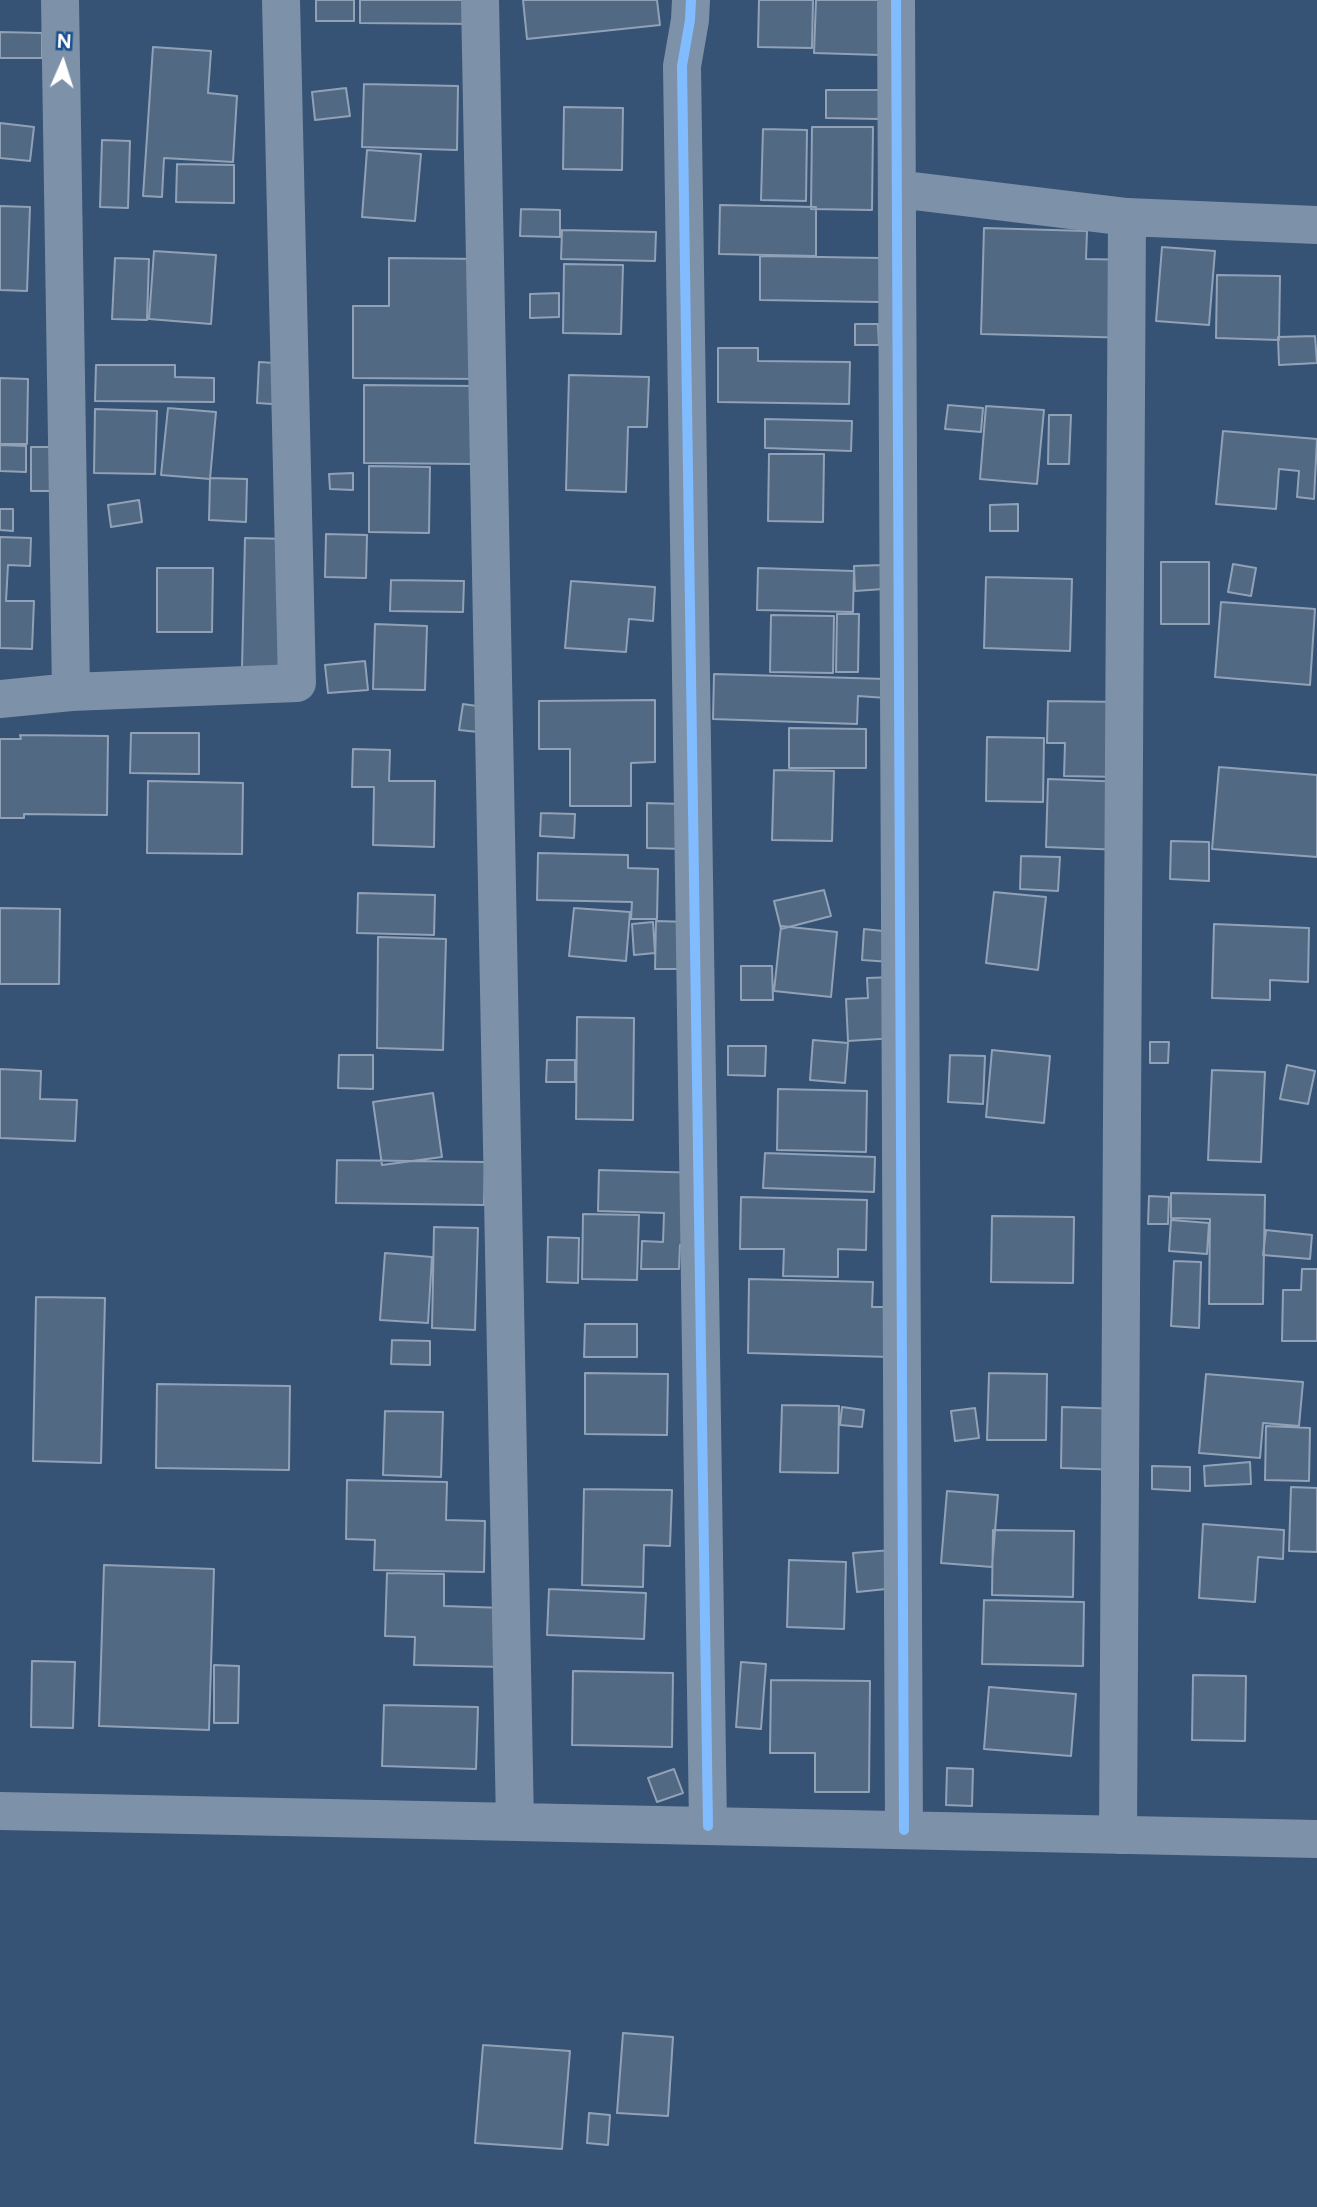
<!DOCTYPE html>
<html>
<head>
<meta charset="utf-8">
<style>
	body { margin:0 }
	#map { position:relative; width:1317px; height:2207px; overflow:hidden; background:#365274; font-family:Figtree,sans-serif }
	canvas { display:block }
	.north { position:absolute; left:28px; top:28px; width:70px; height:70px; -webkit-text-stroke:5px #1b4f8f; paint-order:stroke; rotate:3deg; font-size:19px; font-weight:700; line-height:28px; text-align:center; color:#fff }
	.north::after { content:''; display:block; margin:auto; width:24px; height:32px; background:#fff; clip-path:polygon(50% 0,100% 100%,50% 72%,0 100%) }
</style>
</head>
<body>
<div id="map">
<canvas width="1317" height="2207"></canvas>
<div class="north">N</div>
</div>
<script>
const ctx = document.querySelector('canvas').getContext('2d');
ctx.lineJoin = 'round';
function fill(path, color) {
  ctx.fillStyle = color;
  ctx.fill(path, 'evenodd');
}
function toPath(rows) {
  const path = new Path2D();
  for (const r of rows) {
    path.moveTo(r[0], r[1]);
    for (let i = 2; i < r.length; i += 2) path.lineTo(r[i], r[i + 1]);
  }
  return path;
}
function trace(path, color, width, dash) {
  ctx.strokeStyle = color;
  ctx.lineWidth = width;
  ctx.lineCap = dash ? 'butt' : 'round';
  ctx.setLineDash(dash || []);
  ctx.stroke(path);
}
const building = toPath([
	[316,0,354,0,354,21,316,21,316,0],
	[360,0,479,0,479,24,360,23,360,0],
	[523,0,657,0,660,25,527,39,523,0],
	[759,0,813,0,812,48,758,47,759,0],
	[816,0,881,0,880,55,814,53,816,0],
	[0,32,42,33,42,58,0,58,0,32],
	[153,47,211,51,208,93,237,96,233,162,164,158,162,197,143,196,153,47],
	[364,84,458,86,457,150,362,147,364,84],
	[346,88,350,116,315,120,312,92,346,88],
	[826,90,879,90,879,119,826,118,826,90],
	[564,107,623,108,622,170,563,169,564,107],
	[0,123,34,127,30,161,0,158,0,123],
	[812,127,873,127,872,210,811,209,812,127],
	[763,129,807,130,806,201,761,200,763,129],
	[102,140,130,141,128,208,100,207,102,140],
	[367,150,421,154,415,221,362,217,367,150],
	[177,164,234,165,234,203,176,202,177,164],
	[720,205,816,207,816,256,719,254,720,205],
	[0,206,30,207,27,291,0,290,0,206],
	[521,209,560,210,560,237,520,236,521,209],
	[984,228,1087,231,1086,259,1136,260,1134,338,981,334,984,228],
	[562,230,656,232,655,261,561,259,562,230],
	[1162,247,1215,251,1209,325,1156,321,1162,247],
	[154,251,216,255,211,324,149,319,154,251],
	[760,256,881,258,880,302,760,300,760,256],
	[115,258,149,259,147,320,112,319,115,258],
	[389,258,482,259,481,379,353,378,353,306,389,306,389,258],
	[564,264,623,265,621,334,563,333,564,264],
	[1217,275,1280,276,1279,340,1216,338,1217,275],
	[559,293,559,317,530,318,530,294,559,293],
	[855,324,878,324,879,345,855,345,855,324],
	[1315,336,1317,363,1279,365,1278,337,1315,336],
	[718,348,758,348,758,361,850,362,849,404,718,402,718,348],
	[259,362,290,364,287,405,257,403,259,362],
	[96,365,175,365,175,377,214,378,214,402,95,401,96,365],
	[569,375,649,377,647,427,628,427,626,492,566,490,569,375],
	[0,378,28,379,27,444,0,444,0,378],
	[364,385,476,386,476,464,364,463,364,385],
	[948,405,983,408,981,432,945,429,948,405],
	[986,406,1044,410,1037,484,980,479,986,406],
	[168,408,216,412,210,479,161,475,168,408],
	[95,409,157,411,155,474,94,473,95,409],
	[1049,415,1071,415,1069,464,1048,464,1049,415],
	[765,419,852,421,851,451,765,448,765,419],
	[1223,431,1317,439,1314,499,1297,497,1299,471,1279,469,1276,509,1216,504,1223,431],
	[0,445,26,446,26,472,0,471,0,445],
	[31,447,60,447,59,491,31,491,31,447],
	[769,454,824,454,823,522,768,521,769,454],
	[369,466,430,467,429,533,369,532,369,466],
	[353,473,353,490,330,489,329,474,353,473],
	[210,478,247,479,246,522,209,520,210,478],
	[139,500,142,522,111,527,108,505,139,500],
	[1018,504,1018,531,990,531,990,505,1018,504],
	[0,509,13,509,13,531,0,530,0,509],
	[326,534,367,535,366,578,325,577,326,534],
	[0,537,31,538,30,566,8,565,6,601,34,601,32,649,0,648,0,537],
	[245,538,291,539,288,669,242,668,245,538],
	[1161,562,1209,562,1209,624,1161,624,1161,562],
	[1233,564,1256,568,1251,596,1228,592,1233,564],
	[882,565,884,589,855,591,854,566,882,565],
	[157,568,213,568,212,632,157,632,157,568],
	[758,568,854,571,853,612,757,610,758,568],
	[986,577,1072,579,1070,651,984,648,986,577],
	[391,580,464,581,463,612,390,611,391,580],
	[571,581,655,587,653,621,629,619,626,652,565,648,571,581],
	[1221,602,1315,609,1310,685,1215,677,1221,602],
	[837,614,859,614,858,672,836,672,837,614],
	[771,615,834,616,833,673,770,672,771,615],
	[375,624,427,626,425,690,373,689,375,624],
	[365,661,368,690,328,693,325,665,365,661],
	[714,674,887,679,886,698,858,696,857,724,713,719,714,674],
	[655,700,655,762,631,763,631,806,570,806,570,749,539,749,539,701,655,700],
	[1048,701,1122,702,1121,777,1064,776,1065,743,1047,743,1048,701],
	[463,704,491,708,488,733,459,730,463,704],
	[789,728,866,729,866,768,789,768,789,728],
	[131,733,199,733,199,774,130,773,131,733],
	[20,735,108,736,107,815,24,814,24,818,0,818,0,739,21,739,20,735],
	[987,737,1044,738,1043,802,986,801,987,737],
	[353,749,390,750,389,781,435,781,434,847,373,845,374,787,352,787,353,749],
	[1219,767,1317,775,1317,857,1212,849,1219,767],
	[774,770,834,771,832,841,772,840,774,770],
	[1048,779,1125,782,1123,850,1046,847,1048,779],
	[148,781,243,783,242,854,147,853,148,781],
	[647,803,683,804,683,849,647,848,647,803],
	[541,813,575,814,574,838,540,836,541,813],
	[1171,841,1209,842,1209,881,1170,879,1171,841],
	[538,853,628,855,628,868,658,869,657,919,631,919,632,902,537,900,538,853],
	[1021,856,1060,857,1058,891,1020,889,1021,856],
	[824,890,831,916,781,929,774,901,824,890],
	[994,892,1046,897,1038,970,986,963,994,892],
	[358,893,435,895,434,935,357,933,358,893],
	[0,908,60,909,59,984,0,984,0,908],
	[574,908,630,912,626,961,569,956,574,908],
	[656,921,689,922,689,969,655,969,656,921],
	[653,922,655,953,634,955,632,924,653,922],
	[1214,924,1309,928,1308,982,1270,980,1270,1000,1212,998,1214,924],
	[781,926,837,932,831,997,774,991,781,926],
	[864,929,893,932,891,962,862,960,864,929],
	[378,937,446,939,443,1050,377,1048,378,937],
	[741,966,772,966,773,1000,741,1000,741,966],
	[894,977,896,1038,848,1041,846,999,868,998,867,978,894,977],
	[577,1017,634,1018,633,1120,576,1119,577,1017],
	[813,1040,848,1043,845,1083,810,1080,813,1040],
	[1150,1042,1169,1042,1168,1063,1150,1063,1150,1042],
	[728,1046,766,1046,765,1076,728,1075,728,1046],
	[992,1050,1050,1056,1044,1123,986,1117,992,1050],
	[339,1055,373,1055,373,1089,338,1088,339,1055],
	[950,1055,985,1056,983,1104,948,1102,950,1055],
	[547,1060,575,1060,575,1082,546,1082,547,1060],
	[1287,1065,1315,1071,1308,1104,1280,1099,1287,1065],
	[0,1069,41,1071,40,1099,77,1100,75,1141,0,1138,0,1069],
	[1212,1070,1265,1072,1261,1162,1208,1160,1212,1070],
	[778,1089,867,1091,866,1152,777,1150,778,1089],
	[433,1093,442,1157,382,1165,373,1102,433,1093],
	[765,1153,875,1157,874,1192,763,1188,765,1153],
	[337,1160,485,1162,484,1205,336,1203,337,1160],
	[599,1170,703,1173,702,1246,680,1245,679,1269,641,1269,642,1241,663,1242,664,1213,598,1211,599,1170],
	[1171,1193,1265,1195,1263,1304,1209,1304,1210,1219,1171,1218,1171,1193],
	[1149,1196,1169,1197,1168,1224,1148,1224,1149,1196],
	[741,1197,867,1200,866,1250,838,1249,838,1277,783,1276,784,1249,740,1249,741,1197],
	[583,1214,639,1215,637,1280,582,1279,583,1214],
	[992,1216,1074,1217,1073,1283,991,1282,992,1216],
	[1171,1220,1209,1223,1207,1254,1169,1251,1171,1220],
	[434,1227,478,1228,475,1330,432,1328,434,1227],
	[1266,1230,1312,1235,1310,1259,1263,1255,1266,1230],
	[548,1237,579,1238,578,1283,547,1282,548,1237],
	[385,1253,432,1257,428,1323,380,1320,385,1253],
	[1174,1261,1201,1262,1199,1328,1171,1326,1174,1261],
	[1302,1269,1317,1269,1317,1341,1282,1341,1283,1290,1301,1290,1302,1269],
	[749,1279,873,1282,872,1307,892,1307,890,1357,748,1353,749,1279],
	[36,1297,105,1298,101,1463,33,1461,36,1297],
	[585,1324,637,1324,637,1357,584,1357,585,1324],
	[392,1340,430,1341,430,1365,391,1364,392,1340],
	[585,1373,668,1374,667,1435,585,1434,585,1373],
	[989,1373,1047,1374,1046,1440,987,1440,989,1373],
	[1206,1374,1303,1382,1299,1426,1263,1423,1260,1458,1199,1453,1206,1374],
	[157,1384,290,1386,289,1470,156,1468,157,1384],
	[782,1405,839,1406,838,1473,780,1472,782,1405],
	[842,1407,864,1410,862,1427,840,1425,842,1407],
	[1062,1407,1123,1409,1122,1470,1061,1468,1062,1407],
	[975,1408,979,1438,955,1441,951,1411,975,1408],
	[385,1411,443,1412,441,1477,383,1475,385,1411],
	[1266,1426,1310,1428,1309,1481,1265,1480,1266,1426],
	[1250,1462,1251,1484,1205,1486,1204,1466,1250,1462],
	[1152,1466,1190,1467,1190,1491,1152,1489,1152,1466],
	[347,1480,447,1482,446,1520,485,1521,484,1572,374,1570,375,1540,346,1539,347,1480],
	[1291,1487,1317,1488,1317,1552,1289,1551,1291,1487],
	[584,1489,672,1490,670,1546,644,1545,643,1587,582,1585,584,1489],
	[947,1491,998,1495,992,1567,941,1563,947,1491],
	[1203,1524,1284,1530,1283,1559,1258,1557,1255,1602,1199,1598,1203,1524],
	[993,1530,1074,1531,1073,1597,992,1595,993,1530],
	[892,1550,896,1588,857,1592,853,1553,892,1550],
	[789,1560,846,1562,844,1629,787,1627,789,1560],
	[104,1565,214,1569,209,1730,99,1726,104,1565],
	[387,1573,444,1574,444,1606,505,1608,503,1667,414,1665,415,1637,385,1636,387,1573],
	[549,1589,646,1593,644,1639,547,1635,549,1589],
	[984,1600,1084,1602,1083,1666,982,1664,984,1600],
	[32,1661,75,1662,73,1728,31,1727,32,1661],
	[741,1662,766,1664,761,1729,736,1727,741,1662],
	[214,1665,239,1666,238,1723,214,1723,214,1665],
	[573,1671,673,1673,672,1747,572,1745,573,1671],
	[1193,1675,1246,1676,1245,1741,1192,1740,1193,1675],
	[771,1680,870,1681,869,1792,815,1792,815,1753,770,1753,771,1680],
	[989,1687,1076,1694,1071,1756,984,1749,989,1687],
	[384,1705,478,1707,476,1769,382,1766,384,1705],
	[947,1768,973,1769,972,1806,946,1805,947,1768],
	[674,1769,683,1793,657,1802,648,1778,674,1769],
	[623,2033,673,2037,668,2116,617,2113,623,2033],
	[483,2045,570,2051,562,2149,475,2143,483,2045],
	[589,2113,610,2115,608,2145,587,2143,589,2113]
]);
fill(building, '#526984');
trace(building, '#92a2b6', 2);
trace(toPath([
	[60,0,71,692],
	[480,0,515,1822],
	[691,0,690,20,682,66,708,1826],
	[896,0,904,1830],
	[897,189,1127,217,1317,225],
	[0,699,71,692,297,683,281,0],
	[0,1811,1317,1839],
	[1118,1835,1127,217]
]), '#7d92a8', 38);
trace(toPath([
	[691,0,690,20,682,66,708,1826],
	[896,0,904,1830]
]), '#80bcff', 10);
</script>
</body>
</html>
